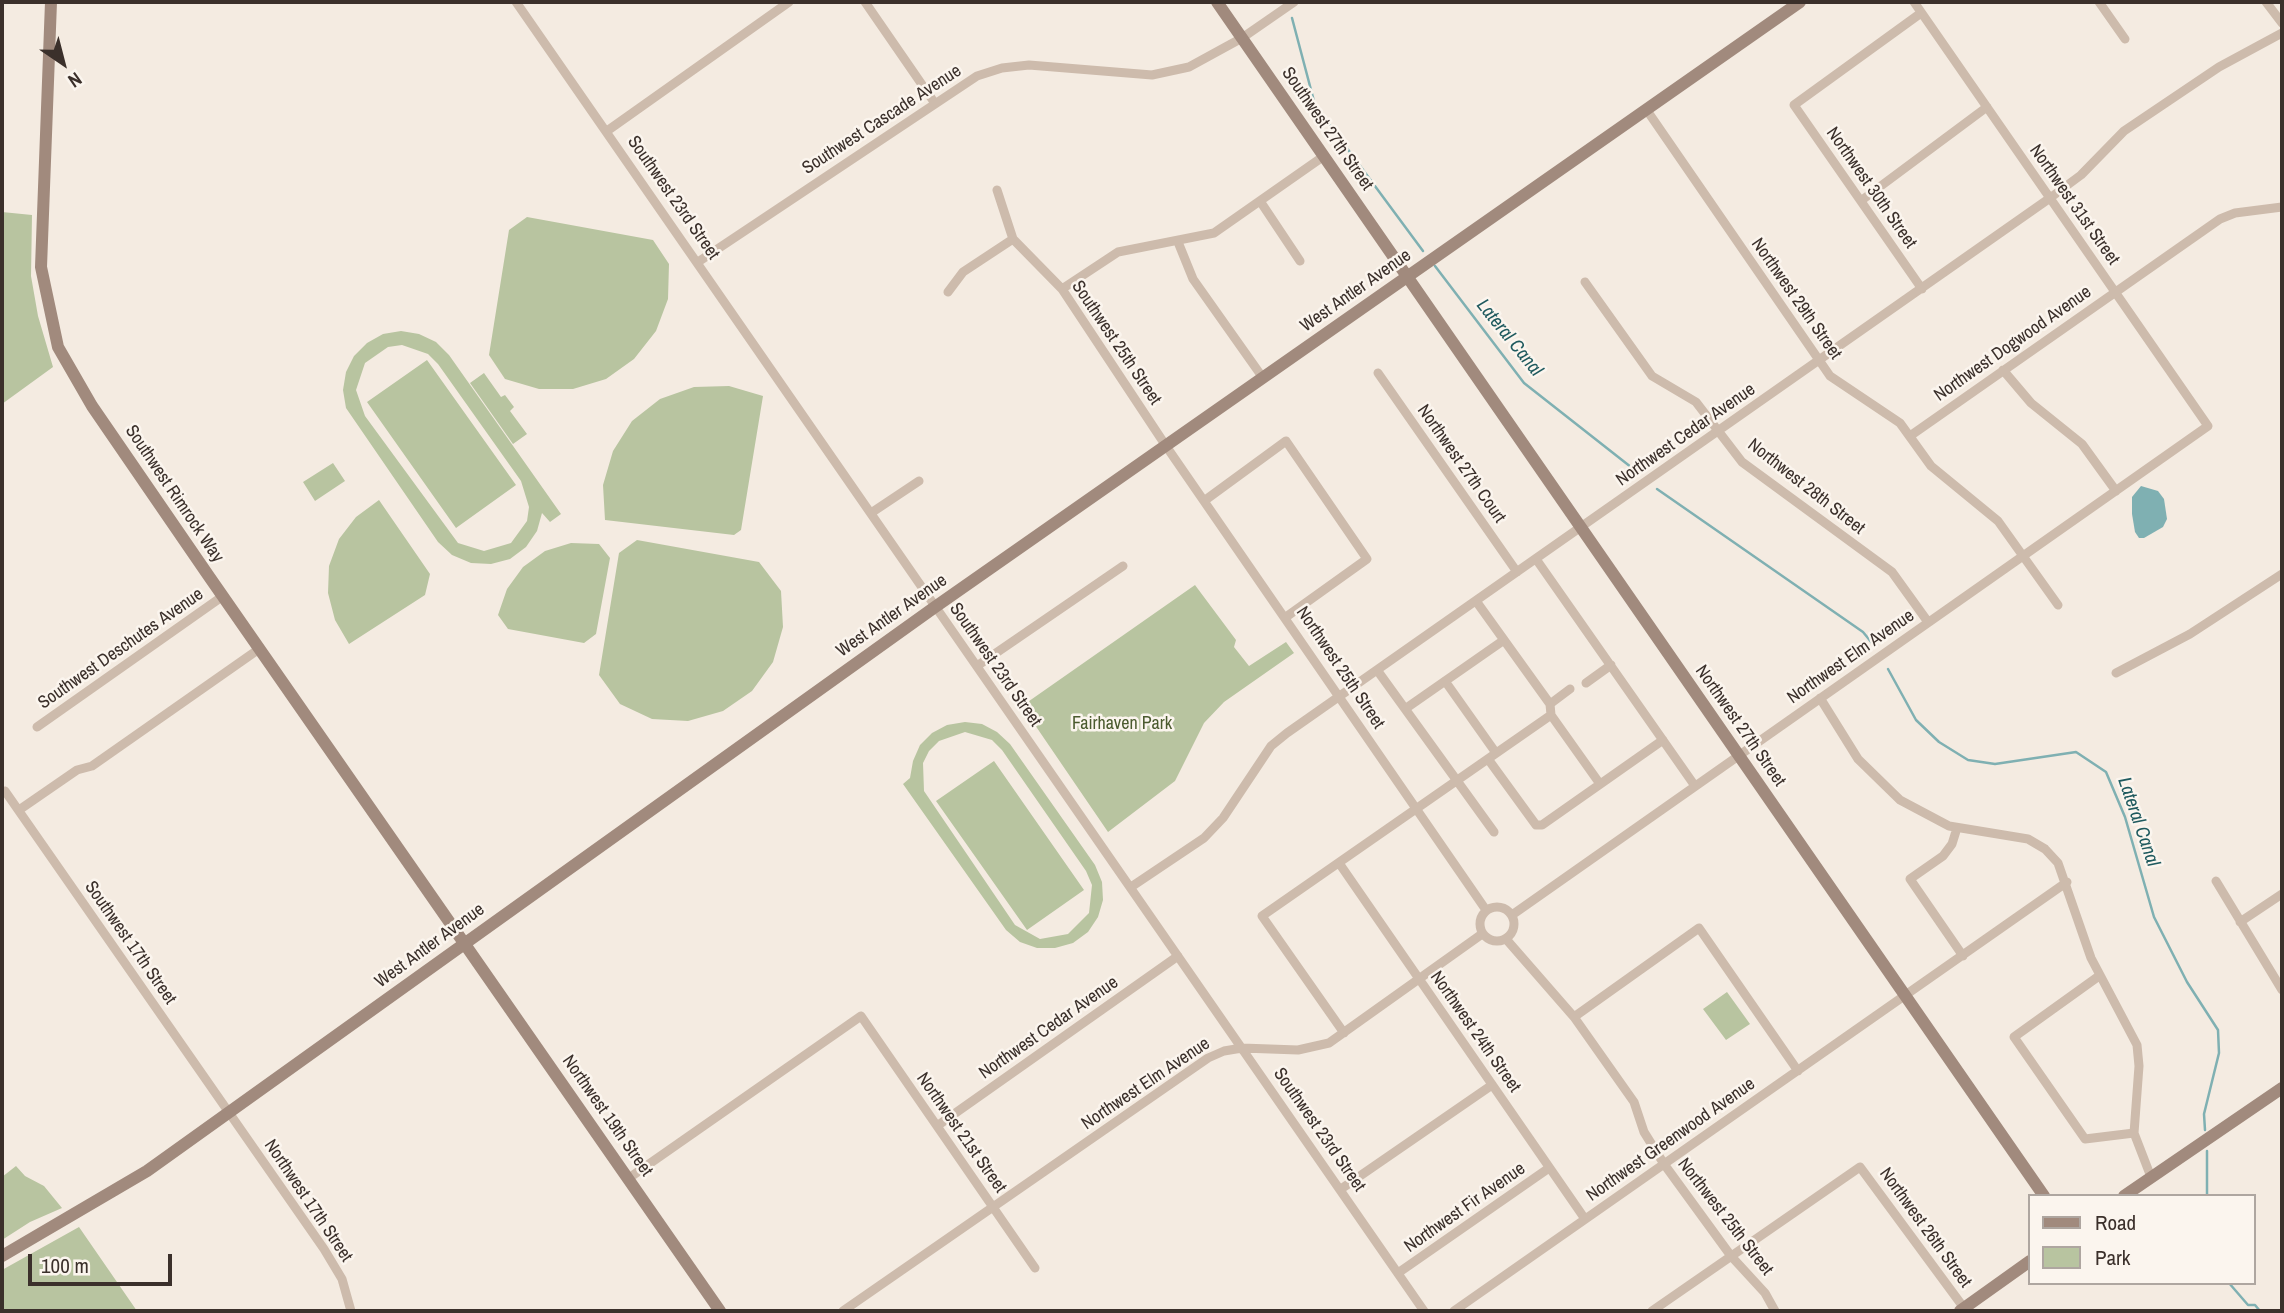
<!DOCTYPE html>
<html>
<head>
<meta charset="utf-8">
<style>
	body { margin:0 }
	#map { position:relative; width:2284px; height:1313px; overflow:hidden; background:#f4ebe1; font-family:"Archivo Narrow",sans-serif }
	canvas { display:block }
	.frame { position:absolute; inset:0; border:4px solid #3b302b; pointer-events:none }
	.legend { position:absolute; left:2028px; top:1194px; width:228px; height:91px; box-sizing:border-box; background:#fbf5ee; border:2px solid #aea6a0; margin:0; padding:9px 12px; list-style:none; font-size:21px; color:#3b302b }
	.legend li { display:flex; align-items:center; gap:14px; height:35px }
	.legend b { width:35px; border:2px solid #aea6a0 }
	.north { position:absolute; left:28px; top:28px; width:70px; height:70px; -webkit-text-stroke:5px #fbf5ee; paint-order:stroke; rotate:145deg; font-size:19px; font-weight:700; line-height:28px; text-align:center; color:#3b302b }
	.north::after { content:''; display:block; margin:auto; width:24px; height:32px; background:#3b302b; clip-path:polygon(50% 0,100% 100%,50% 72%,0 100%) }
	.scale { position:absolute; left:28px; top:1254px; width:144px; height:32px; box-sizing:border-box; border:4px solid #3b302b; border-top:0; padding-left:9px; font-size:21px; line-height:24px; white-space:nowrap; color:#3b302b; -webkit-text-stroke:5px #fbf5ee; paint-order:stroke }
</style>
</head>
<body>
<div id="map">
<canvas width="2284" height="1313"></canvas>
<div class="frame"></div>
<ul class="legend">
<li><b style="height:9px;background:#a18a7d"></b>Road</li>
<li><b style="height:19px;background:#b8c4a0"></b>Park</li>
</ul>
<div class="north">N</div>
<div class="scale">100 m</div>
</div>
<script>
const ctx = document.querySelector('canvas').getContext('2d');
ctx.lineJoin = 'round';
function fill(path, color) {
  ctx.fillStyle = color;
  ctx.fill(path, 'evenodd');
}
function toPath(rows) {
  const path = new Path2D();
  for (const r of rows) {
    if (r.length === 3) {
      path.moveTo(r[0] + r[2], r[1]);
      path.arc(r[0], r[1], r[2], 0, 2 * Math.PI);
      continue;
    }
    path.moveTo(r[0], r[1]);
    for (let i = 2; i < r.length; i += 2) path.lineTo(r[i], r[i + 1]);
  }
  return path;
}
function trace(path, color, width, dash) {
  ctx.strokeStyle = color;
  ctx.lineWidth = width;
  ctx.lineCap = dash ? 'butt' : 'round';
  ctx.setLineDash(dash || []);
  ctx.stroke(path);
}
function write(font, color, halo, rows, align = 'center') {
  ctx.font = font + ' "Archivo Narrow",sans-serif';
  ctx.lineWidth = 5;
  ctx.setLineDash([]);
  ctx.textBaseline = 'middle';
  ctx.strokeStyle = halo;
  ctx.fillStyle = color;
  for (const [text, x, y, turn = 0] of rows) {
    ctx.save();
    ctx.translate(x, y);
    ctx.rotate((+turn || 0) * Math.PI / 180);
    ctx.textAlign = isNaN(turn) ? turn : align;
    if (halo) ctx.strokeText(text, 0, 0);
    ctx.fillText(text, 0, 0);
    ctx.restore();
  }
}
fill(toPath([
	[2,212,32,215,31,276,38,316,53,367,2,404],
	[527,217,653,240,669,264,668,299,656,331,634,359,606,379,573,389,539,389,505,379,489,355,509,230],
	[401,331,419,334,436,342,449,355,561,514,550,522,542,513,537,531,526,547,510,559,491,564,471,563,452,555,438,542,346,408,343,390,346,372,354,356,367,343,383,334],
	[402,345,428,354,438,364,521,481,529,507,527,521,511,543,484,551,458,543,365,416,356,390,365,363,388,347],
	[427,360,516,485,456,528,367,402],
	[484,373,501,397,505,395,514,407,510,411,527,434,513,444,470,383],
	[729,386,763,396,741,530,734,535,605,520,603,485,613,451,632,421,660,399,694,387],
	[333,463,345,481,315,501,303,482],
	[379,500,430,574,425,595,349,644,335,620,328,593,329,566,339,539,356,517],
	[637,540,759,562,781,591,783,627,773,662,752,691,723,711,688,721,652,719,620,704,599,675,619,553],
	[571,543,599,544,610,558,596,634,584,643,508,629,498,615,507,589,523,567,545,551],
	[1195,585,1236,640,1234,647,1249,666,1286,642,1294,653,1224,702,1204,723,1175,781,1108,832,1022,706],
	[965,722,982,724,997,732,1010,744,1095,865,1102,882,1103,900,1098,917,1088,932,1073,943,1055,948,1037,948,1020,942,1006,930,903,784,910,778,913,761,920,745,932,733,947,725],
	[965,732,992,740,1002,750,1086,871,1092,885,1089,913,1068,934,1040,939,1015,925,924,791,923,763,929,751,939,741],
	[994,761,1084,890,1027,930,936,801],
	[1727,992,1750,1024,1726,1040,1703,1009],
	[16,1166,25,1176,44,1186,62,1208,30,1222,2,1240,2,1177],
	[79,1227,137,1311,2,1311,2,1270]
]), '#b8c4a0');
fill(toPath([
	[2141,486,2158,491,2164,499,2167,519,2163,527,2144,538,2139,538,2135,532,2132,514,2132,497]
]), '#7fb0b2');
trace(toPath([
	[1292,18,1315,105,1423,251],
	[1435,266,1524,383,1636,471],
	[1657,489,1863,632,1872,643],
	[1888,669,1916,720,1939,742,1968,760,1995,764,2076,752,2106,772,2125,817,2154,917,2187,982,2218,1030,2219,1053,2204,1114,2205,1130],
	[2207,1196,2207,1151],
	[2229,1283,2248,1305,2255,1305,2260,1311]
]), '#7fb0b2', 2.5);
trace(toPath([
	[516,2,1424,1311],
	[865,2,934,102],
	[2099,2,2125,39],
	[2266,2,2282,23],
	[1921,13,1794,105,1922,289],
	[1646,109,1830,376,1900,423,1931,466,1998,521,2058,605],
	[607,131,789,2],
	[997,190,1013,239,1062,289,1166,446,1486,910],
	[1862,200,1987,107],
	[1260,201,1300,261],
	[1178,242,1193,279,1263,378],
	[698,262,977,76,1002,68,1029,65,1152,75,1189,67,1242,38,1294,2],
	[1585,282,1652,376,1696,402,1742,462,1892,572,1928,622],
	[1062,289,1118,252,1214,233,1324,156],
	[948,292,963,272,1013,239],
	[2003,370,2031,403,2082,444,2116,491],
	[1378,373,1517,572],
	[1910,436,2220,219,2235,213,2282,207],
	[1204,501,1286,441,1367,559,1286,617],
	[871,513,919,481],
	[1536,559,1695,786],
	[1476,601,1550,704,1551,715,1600,784],
	[977,666,1123,566],
	[1377,670,1494,832],
	[2116,673,2190,634,2282,574],
	[1445,681,1496,753],
	[1586,683,1611,665],
	[1820,698,1858,759,1900,800,1949,826,2028,839,2045,849,2058,863,2091,958,2137,1045,2139,1066,2134,1133,2151,1177],
	[1550,704,1570,689],
	[1405,709,1504,640],
	[37,727,223,596],
	[1488,759,1536,825,1542,825,1663,740],
	[5,791,324,1249,342,1279,351,1311],
	[19,810,77,770,92,766,259,649],
	[1957,828,1952,844,1943,856,1910,879,1963,956],
	[1339,863,1585,1219],
	[2216,881,2282,990],
	[1131,887,1204,838,1223,818,1271,746,1287,733,2050,198,2081,175,2124,131,2219,67,2282,33],
	[1497,924,17],
	[1512,915,2208,426,1914,2],
	[2240,922,2282,894],
	[1506,939,1574,1017,1634,1102,1644,1132,1664,1164,1731,1256,1765,1293,1775,1311],
	[2099,976,2014,1037,2085,1139,2134,1133],
	[1574,1017,1699,928,1798,1071],
	[1344,1033,1262,916,1551,715],
	[937,1126,1178,956],
	[629,1178,861,1016,1035,1268],
	[1341,1189,1492,1085],
	[1398,1273,1549,1168],
	[843,1311,1208,1058,1224,1051,1242,1048,1298,1050,1329,1043,1482,934],
	[1454,1311,2067,882],
	[1652,1311,1860,1167,1964,1308]
]), '#cdbbac', 9);
trace(toPath([
	[51,2,41,267,58,347,92,406,208,575,720,1311],
	[1217,2,2044,1196],
	[2124,1196,2282,1088],
	[2,1256,147,1171,935,607,1800,2],
	[1960,1311,2030,1261]
]), '#a18a7d', 12);
write('18px', '#3b302b', '#fbf5ee', [
	["Southwest Cascade Avenue",882,120,-33],
	["Southwest 27th Street",1327,129,55],
	["Northwest 30th Street",1871,188,55],
	["Southwest 23rd Street",673,198,55],
	["Northwest 31st Street",2074,205,55],
	["West Antler Avenue",1356,291,-35],
	["Northwest 29th Street",1796,299,55],
	["Southwest 25th Street",1116,343,56],
	["Northwest Dogwood Avenue",2013,344,-35],
	["Northwest Cedar Avenue",1686,435,-35],
	["Northwest 27th Court",1461,464,55],
	["Northwest 28th Street",1806,487,38],
	["Southwest Rimrock Way",174,494,56],
	["West Antler Avenue",892,616,-35],
	["Southwest Deschutes Avenue",121,649,-35],
	["Northwest Elm Avenue",1851,657,-35],
	["Southwest 23rd Street",995,665,55],
	["Northwest 25th Street",1340,668,56],
	["Northwest 27th Street",1740,726,55],
	["Southwest 17th Street",130,943,55],
	["West Antler Avenue",430,946,-36],
	["Northwest Cedar Avenue",1049,1028,-35],
	["Northwest 24th Street",1475,1032,55],
	["Northwest Elm Avenue",1146,1084,-34],
	["Northwest 19th Street",607,1116,55],
	["Southwest 23rd Street",1319,1130,55],
	["Northwest 21st Street",961,1133,55],
	["Northwest Greenwood Avenue",1671,1140,-35],
	["Northwest 17th Street",308,1201,56],
	["Northwest Fir Avenue",1465,1208,-35],
	["Northwest 25th Street",1725,1217,52],
	["Northwest 26th Street",1925,1228,54]
]);
write('18px', '#4a5a2e', '#fbf5ee', [
	["Fairhaven Park",1122,724]
]);
write('italic 19px', '#1f5a5e', '#fbf5ee', [
	["Lateral Canal",1509,338,51],
	["Lateral Canal",2138,822,71]
]);
</script>
</body>
</html>
